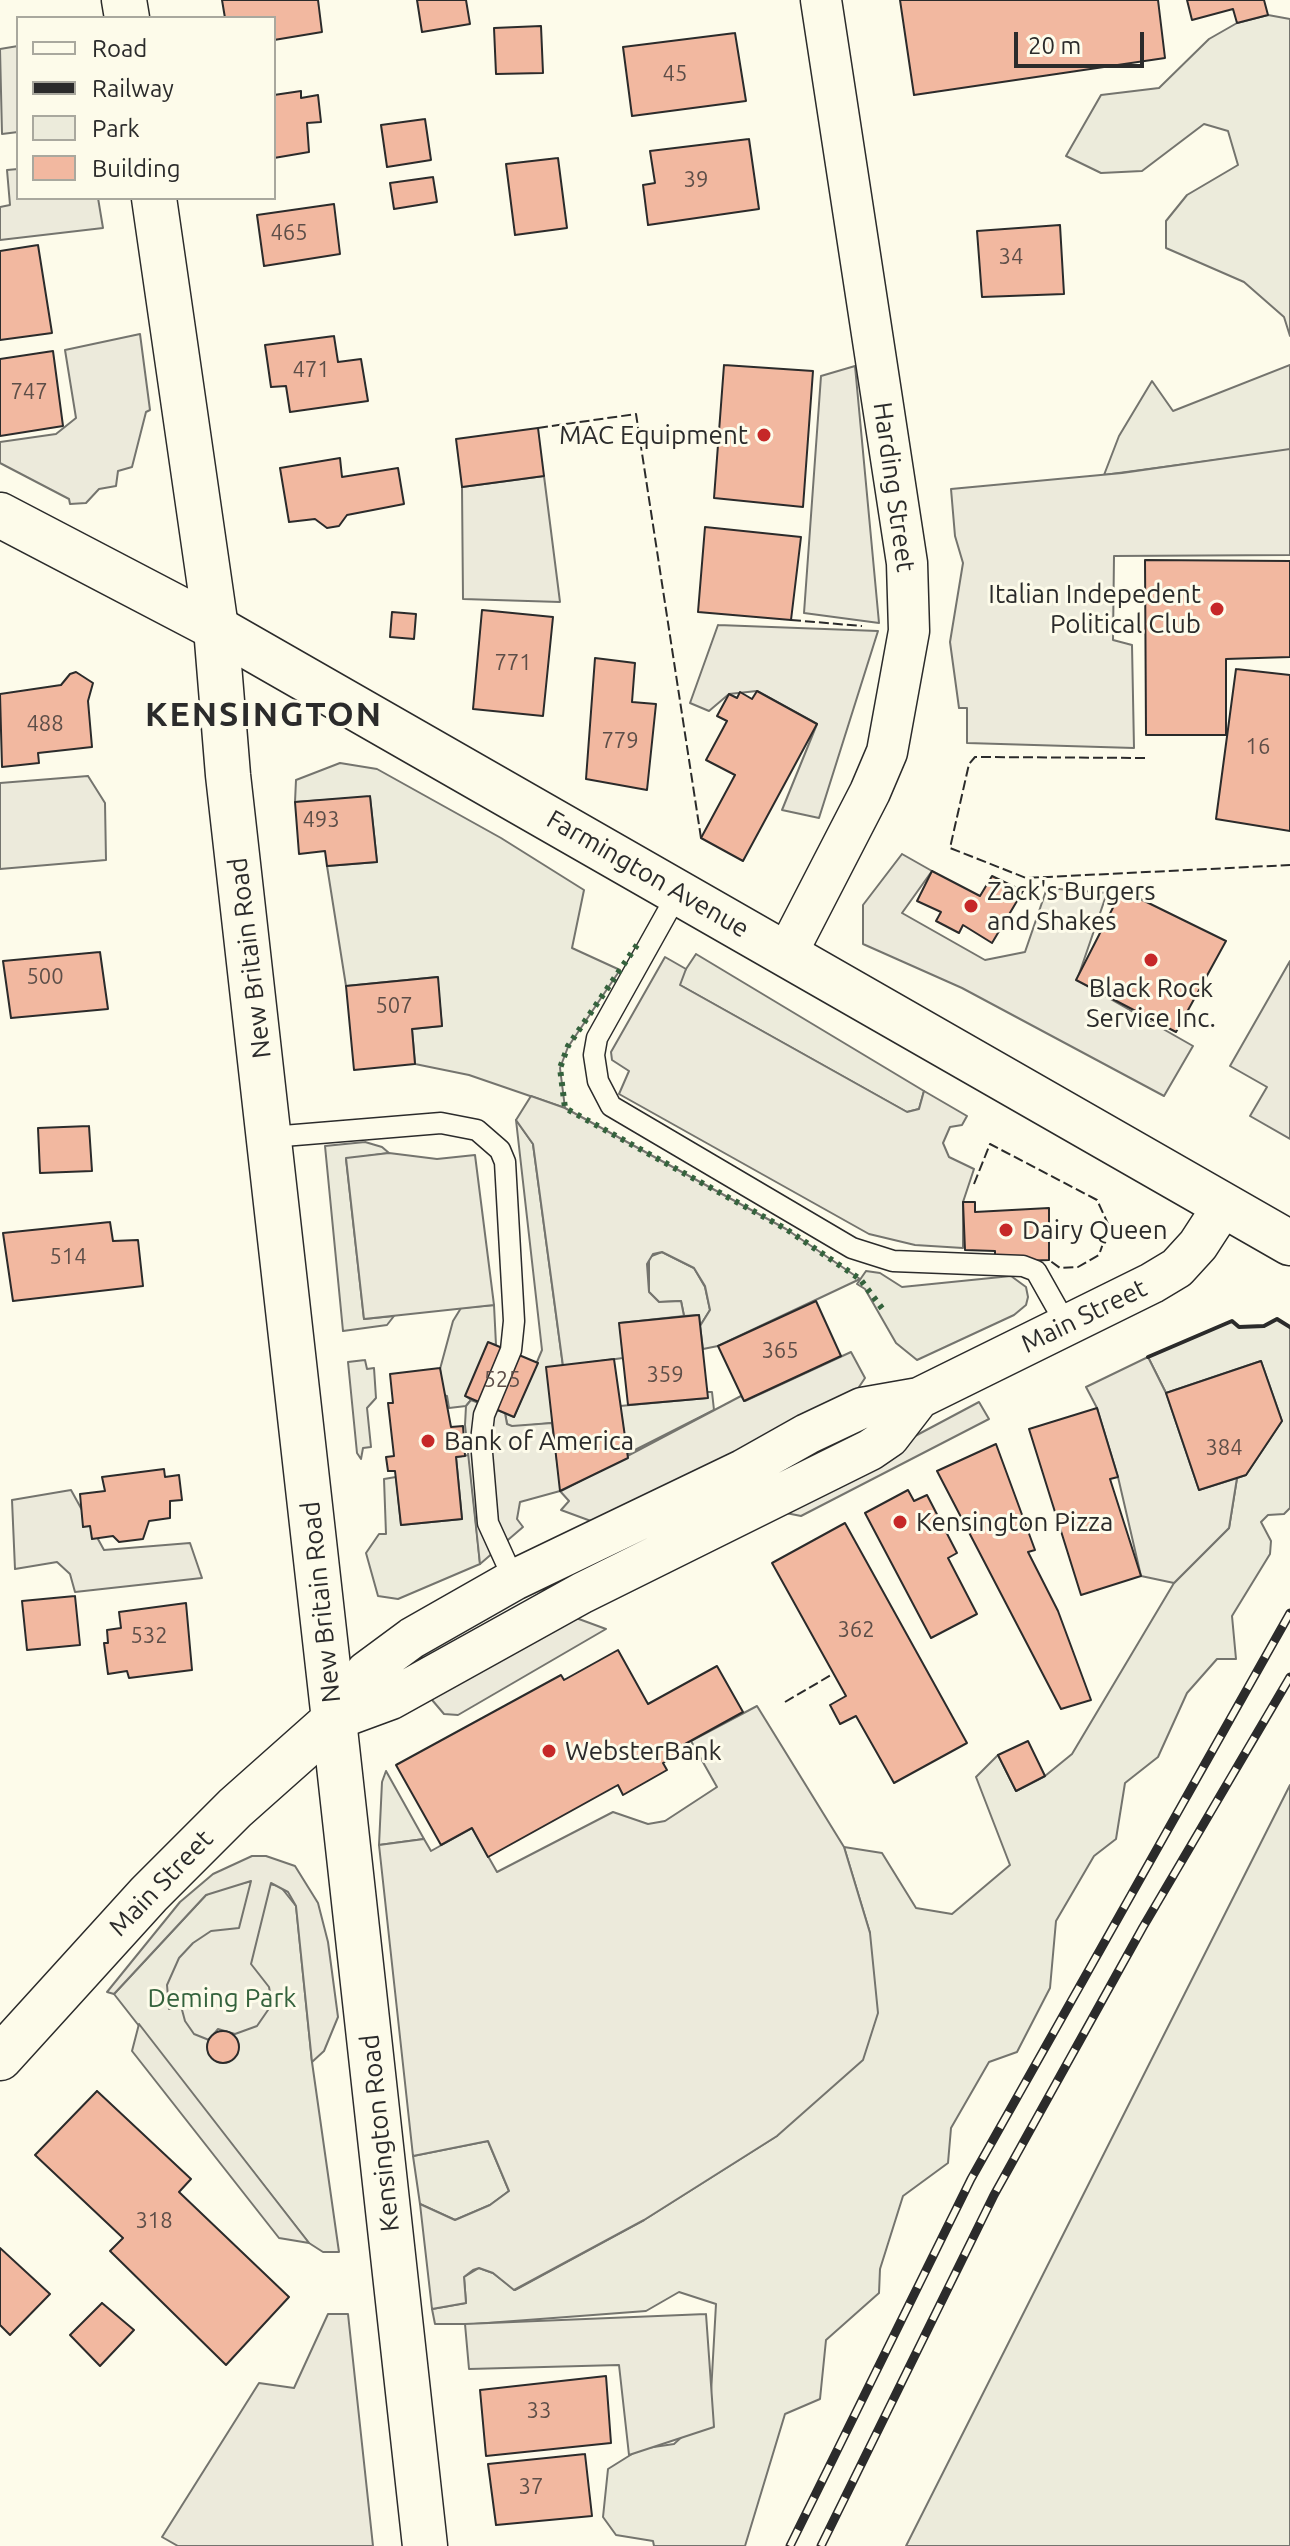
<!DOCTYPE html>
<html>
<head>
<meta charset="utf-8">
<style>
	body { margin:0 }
	#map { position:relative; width:1290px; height:2546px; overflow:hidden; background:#fdfbea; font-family:Ubuntu,sans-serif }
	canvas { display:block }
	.legend { position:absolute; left:16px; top:16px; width:260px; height:184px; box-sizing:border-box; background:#fdfbea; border:2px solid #a9a89e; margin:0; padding:10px 14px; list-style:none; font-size:24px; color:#2b2b2b }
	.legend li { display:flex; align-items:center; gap:16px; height:40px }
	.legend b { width:40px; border:2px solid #a9a89e }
	.scale { position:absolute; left:1014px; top:32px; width:130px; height:36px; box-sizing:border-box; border:4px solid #2b2b2b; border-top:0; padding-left:10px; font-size:24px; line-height:28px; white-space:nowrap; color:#2b2b2b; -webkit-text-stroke:6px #fdfbea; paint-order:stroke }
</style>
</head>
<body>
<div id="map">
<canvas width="1290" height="2546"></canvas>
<ul class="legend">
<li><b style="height:10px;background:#fdfbea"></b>Road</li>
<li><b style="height:10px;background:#2b2b2b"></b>Railway</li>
<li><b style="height:22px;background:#ecebdb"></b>Park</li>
<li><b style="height:22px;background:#f2b8a0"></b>Building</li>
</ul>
<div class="scale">20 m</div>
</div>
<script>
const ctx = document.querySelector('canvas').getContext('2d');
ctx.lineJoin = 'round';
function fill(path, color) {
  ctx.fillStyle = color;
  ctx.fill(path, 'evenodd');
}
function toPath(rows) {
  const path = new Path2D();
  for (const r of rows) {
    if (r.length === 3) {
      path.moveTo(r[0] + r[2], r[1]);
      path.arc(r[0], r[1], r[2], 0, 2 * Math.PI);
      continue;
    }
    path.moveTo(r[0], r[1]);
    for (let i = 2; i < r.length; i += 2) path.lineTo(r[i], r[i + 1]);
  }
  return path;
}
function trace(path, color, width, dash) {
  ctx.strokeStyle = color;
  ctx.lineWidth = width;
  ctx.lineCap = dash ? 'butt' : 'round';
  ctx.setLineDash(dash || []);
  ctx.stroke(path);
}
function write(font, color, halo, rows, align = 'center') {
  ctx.font = font + ' Ubuntu,sans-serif';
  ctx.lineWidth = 6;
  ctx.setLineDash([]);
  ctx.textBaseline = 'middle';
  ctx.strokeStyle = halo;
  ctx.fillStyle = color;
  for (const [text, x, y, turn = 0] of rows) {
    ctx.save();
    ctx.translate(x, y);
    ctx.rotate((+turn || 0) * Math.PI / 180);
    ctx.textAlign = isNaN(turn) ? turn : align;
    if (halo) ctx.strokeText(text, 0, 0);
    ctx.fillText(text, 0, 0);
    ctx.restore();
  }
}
const green = toPath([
	[1268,15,1290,19,1290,336,1284,317,1244,282,1166,248,1166,221,1187,195,1238,165,1228,131,1204,124,1142,171,1101,173,1066,156,1101,95,1159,88,1209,39,1237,23,1268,15],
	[1290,365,1290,450,1104,475,1119,436,1152,381,1173,411,1290,365],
	[340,763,377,769,501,838,584,890,572,948,620,970,568,1047,560,1068,565,1108,469,1075,415,1064,412,1029,442,1026,437,977,346,986,327,866,377,862,370,797,295,802,296,780,340,763],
	[696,954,924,1091,919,1109,907,1112,680,985,680,978,696,954],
	[516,1120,533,1144,563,1366,552,1423,512,1427,507,1424,505,1413,514,1417,542,1350,516,1120],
	[365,1142,382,1147,389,1153,346,1159,364,1319,394,1316,387,1325,343,1331,325,1146,365,1142],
	[662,1252,694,1268,705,1287,710,1310,700,1326,699,1315,684,1316,681,1301,659,1302,649,1292,649,1257,662,1252],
	[866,1271,880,1273,902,1287,1011,1276,1026,1287,1028,1297,1026,1305,1014,1315,917,1360,896,1343,865,1289,857,1284,866,1271],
	[494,1305,496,1345,489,1343,466,1396,471,1400,466,1406,449,1408,447,1396,443,1395,440,1369,453,1321,461,1308,494,1305],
	[1277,1319,1290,1327,1290,1508,1284,1514,1268,1515,1261,1522,1271,1541,1270,1554,1232,1616,1236,1659,1217,1659,1187,1693,1158,1757,1125,1783,1116,1839,1094,1856,1056,1921,1050,1988,1017,2052,989,2062,951,2128,948,2163,903,2196,880,2269,879,2293,826,2340,820,2399,785,2414,745,2546,654,2546,653,2541,616,2535,603,2517,608,2469,640,2449,674,2444,710,2411,716,2304,679,2292,646,2311,474,2324,435,2324,432,2309,466,2303,464,2277,479,2268,493,2273,515,2290,644,2220,777,2136,870,1933,844,1847,882,1853,916,1908,952,1914,1010,1865,976,1777,998,1755,1016,1791,1045,1776,1072,1754,1174,1583,1229,1528,1237,1478,1246,1475,1282,1421,1261,1361,1166,1393,1148,1357,1232,1321,1239,1327,1264,1326,1277,1319],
	[365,1360,367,1369,374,1368,376,1398,367,1408,371,1447,363,1448,361,1459,357,1453,348,1362,365,1360],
	[707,1392,712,1392,714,1410,627,1454,620,1406,707,1398,707,1392],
	[469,1455,480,1564,398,1599,378,1596,366,1553,379,1534,386,1534,384,1479,396,1477,401,1525,462,1519,456,1457,469,1455],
	[386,1771,424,1839,379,1845,382,1782,386,1771],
	[1290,1785,1290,2546,906,2546,1290,1785],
	[252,1881,280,1886,296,1906,312,2062,339,2252,323,2252,309,2243,114,1994,206,1895,217,1889,252,1881],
	[488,2141,509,2191,490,2205,455,2220,420,2204,413,2156,488,2141]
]);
fill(green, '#ecebdb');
trace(green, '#74746e', 2);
const parking = toPath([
	[18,46,18,132,2,134,0,49,18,46],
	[18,169,18,198,98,198,103,228,0,240,0,207,10,205,7,170,18,169],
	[140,334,150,410,146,412,132,467,118,471,116,486,99,489,86,503,70,504,69,499,0,463,0,442,56,434,76,418,65,350,140,334],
	[855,366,879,623,804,613,821,376,855,366],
	[1290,449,1290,555,1114,556,1113,640,1132,645,1134,748,967,743,967,708,959,708,950,642,963,563,955,536,951,489,1122,473,1290,449],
	[544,476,560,602,463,599,462,487,544,476],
	[718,625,878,631,819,818,782,810,817,724,757,691,729,694,709,711,690,703,718,625],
	[88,776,105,803,106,860,0,869,0,783,88,776],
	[902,854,932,871,902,913,985,960,1025,952,1047,888,1107,893,1077,980,1193,1046,1164,1096,962,988,863,944,863,905,902,854],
	[665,957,686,969,680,985,907,1112,919,1109,924,1091,967,1116,962,1125,950,1127,943,1143,949,1157,974,1169,963,1202,963,1248,915,1245,869,1234,619,1094,629,1071,612,1060,611,1052,665,957],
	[1290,961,1290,1139,1250,1116,1267,1087,1230,1066,1290,961],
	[531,1096,565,1108,786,1229,860,1279,718,1346,703,1349,700,1326,710,1310,705,1286,694,1268,662,1252,653,1254,647,1264,649,1292,659,1302,681,1301,684,1316,620,1323,623,1358,563,1366,533,1144,516,1120,531,1096],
	[389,1153,437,1159,475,1155,494,1305,364,1319,346,1158,389,1153],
	[851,1352,865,1378,859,1387,863,1394,599,1524,561,1510,569,1501,560,1491,520,1502,517,1519,523,1527,480,1564,465,1425,466,1406,471,1400,505,1413,507,1424,512,1426,552,1423,561,1491,741,1396,745,1401,851,1352],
	[1148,1357,1166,1393,1199,1490,1237,1478,1229,1528,1174,1583,1141,1576,1118,1477,1097,1408,1086,1387,1148,1357],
	[979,1402,989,1419,801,1516,781,1512,791,1502,979,1402],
	[71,1490,104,1550,190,1543,202,1578,75,1592,70,1574,57,1562,15,1569,12,1500,71,1490],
	[568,1615,606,1629,458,1715,444,1714,427,1694,568,1615],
	[757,1706,844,1847,870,1933,878,2013,863,2060,777,2136,644,2220,514,2290,493,2273,479,2268,473,2270,464,2277,466,2303,432,2309,420,2204,455,2220,490,2205,509,2191,488,2141,413,2156,379,1845,424,1839,431,1851,472,1828,497,1872,613,1812,648,1824,665,1821,717,1787,691,1741,757,1706],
	[252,1856,266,1856,295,1866,318,1903,328,1942,338,2017,324,2051,312,2062,296,1906,288,1892,271,1883,251,1964,269,1987,271,1998,268,2010,257,2026,235,2034,218,2029,209,2040,194,2034,185,2021,181,2006,169,2009,167,1985,179,1958,193,1943,211,1931,239,1928,251,1881,206,1895,114,1994,107,1992,180,1902,213,1874,252,1856],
	[139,2024,309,2243,279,2238,132,2051,139,2024],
	[328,2314,348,2314,373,2546,178,2546,162,2537,259,2383,294,2388,328,2314],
	[706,2314,714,2427,629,2455,619,2365,469,2369,465,2324,706,2314]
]);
fill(parking, '#eceadb');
trace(parking, '#74746e', 2);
const building = toPath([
	[222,0,318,0,322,32,274,40,274,18,225,18,222,0],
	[417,0,466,0,470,24,422,32,417,0],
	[900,0,1158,0,1165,58,914,95,900,0],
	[1187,0,1264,0,1268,15,1237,23,1233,9,1192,20,1187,0],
	[541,26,543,73,496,74,494,28,541,26],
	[735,33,746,101,632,116,623,47,735,33],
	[301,91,301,98,318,95,321,122,307,123,309,152,274,158,274,95,301,91],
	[425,119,431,160,387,167,381,125,425,119],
	[749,139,759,209,648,225,643,185,655,183,650,151,749,139],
	[558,158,567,228,515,235,506,164,558,158],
	[433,177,437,202,394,209,390,183,433,177],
	[334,204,340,254,264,266,257,215,334,204],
	[1060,225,1064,294,982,297,977,231,1060,225],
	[38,245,52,333,0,340,0,251,38,245],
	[334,336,338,362,361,359,368,401,290,412,286,386,271,387,265,345,334,336],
	[53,351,63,426,0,436,0,359,53,351],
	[724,365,813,371,803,507,714,498,724,365],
	[538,428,544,476,462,487,456,439,538,428],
	[340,458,342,477,398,468,404,504,347,515,339,526,327,528,315,519,289,522,280,468,340,458],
	[705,527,801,537,791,620,698,612,705,527],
	[1145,560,1290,561,1290,657,1226,659,1226,735,1146,735,1145,560],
	[482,610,553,617,543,716,473,709,482,610],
	[392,612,416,614,414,639,390,637,392,612],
	[595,658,635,663,632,702,656,704,647,790,586,779,595,658],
	[1236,669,1290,675,1290,831,1216,819,1236,669],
	[76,672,93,683,88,701,92,747,38,753,39,763,2,767,0,694,61,685,70,674,76,672],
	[757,691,817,724,743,861,701,838,735,775,706,760,727,721,717,716,729,694,737,698,740,692,752,699,757,691],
	[370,796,377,862,327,866,325,851,299,854,295,802,370,796],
	[932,871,980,896,992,876,1023,891,992,943,963,925,959,933,936,921,941,912,917,901,932,871],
	[1122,890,1226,941,1176,1032,1076,980,1122,890],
	[100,952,108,1009,11,1018,3,961,100,952],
	[438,977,442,1026,412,1029,415,1064,354,1070,346,986,438,977],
	[89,1126,92,1171,40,1173,38,1128,89,1126],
	[963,1202,975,1202,975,1212,1049,1208,1049,1260,995,1262,995,1251,965,1250,963,1202],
	[110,1222,113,1241,138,1240,143,1286,13,1301,3,1233,110,1222],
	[816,1301,841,1356,744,1401,718,1346,816,1301],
	[699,1315,708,1398,628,1405,619,1323,699,1315],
	[488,1342,538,1363,514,1417,465,1396,488,1342],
	[614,1359,628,1458,560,1491,546,1367,614,1359],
	[1261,1361,1282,1421,1246,1475,1199,1490,1166,1393,1261,1361],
	[440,1368,451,1427,463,1426,465,1456,456,1457,462,1519,401,1525,395,1471,388,1471,386,1457,394,1456,388,1403,393,1403,390,1374,440,1368],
	[1097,1408,1118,1477,1110,1479,1141,1576,1081,1595,1029,1429,1097,1408],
	[996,1444,1035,1550,1028,1552,1058,1611,1091,1700,1061,1709,937,1471,996,1444],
	[164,1469,165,1477,179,1475,182,1500,170,1501,170,1518,149,1521,143,1539,119,1542,113,1536,92,1539,90,1526,83,1527,80,1494,105,1491,102,1477,164,1469],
	[908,1490,914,1501,927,1495,957,1553,948,1558,977,1614,931,1638,865,1513,908,1490],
	[845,1523,967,1743,894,1783,856,1716,840,1724,830,1705,846,1696,772,1563,845,1523],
	[75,1596,80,1645,27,1650,22,1601,75,1596],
	[186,1603,192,1670,129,1678,127,1671,108,1674,104,1643,108,1643,107,1630,121,1628,119,1612,186,1603],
	[618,1650,648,1704,717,1666,743,1712,676,1749,679,1754,663,1763,667,1770,623,1795,618,1785,488,1857,472,1828,441,1845,396,1765,561,1675,564,1680,618,1650],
	[1028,1741,1045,1776,1016,1791,998,1755,1028,1741],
	[223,2047,16],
	[97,2091,191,2179,179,2192,289,2297,226,2365,110,2251,123,2238,35,2155,97,2091],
	[0,2248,50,2294,10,2335,0,2325,0,2248],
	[102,2303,134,2330,100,2366,70,2335,102,2303],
	[606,2376,611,2443,486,2456,480,2390,606,2376],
	[585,2454,592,2516,496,2525,488,2464,585,2454]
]);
fill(building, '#f2b8a0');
trace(building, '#2b2b2b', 2);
const service = toPath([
	[678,893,597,1038,594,1055,598,1081,611,1106,852,1248,893,1261,1023,1266,1036,1271,1067,1326],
	[271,1137,441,1123,477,1130,500,1150,505,1162,514,1321,511,1350,484,1415,481,1441,488,1523,514,1580]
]);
const minor = toPath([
	[787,953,870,792,887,752,909,631,907,563,821,0],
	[334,1720,366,1672,412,1638,514,1580,743,1470,807,1434,862,1408,919,1398,1152,1283,1177,1268,1198,1245,1224,1205],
	[334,1720,391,1699,582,1593,870,1450,889,1437,919,1398]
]);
const tertiary = toPath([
	[334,1720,425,2546]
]);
const secondary = toPath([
	[0,515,216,628,1290,1243]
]);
const primary = toPath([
	[124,0,127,18],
	[0,2058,149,1894,235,1808,334,1720,228,775,216,628,154,198]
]);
trace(service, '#2b2b2b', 23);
trace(minor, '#2b2b2b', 43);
trace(tertiary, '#2b2b2b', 47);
trace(secondary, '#2b2b2b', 47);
trace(primary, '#2b2b2b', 47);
trace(service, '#fdfbea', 20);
trace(minor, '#fdfbea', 40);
trace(tertiary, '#fdfbea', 44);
trace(secondary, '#fdfbea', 44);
trace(primary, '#fdfbea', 44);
const rail = toPath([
	[790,2546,971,2179,1290,1613],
	[821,2546,994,2195,1143,1927,1290,1677]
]);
trace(rail, '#2b2b2b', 9);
trace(rail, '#fdfbea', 6, [18]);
trace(toPath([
	[637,945,568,1046,560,1068,565,1108,786,1229,860,1279,884,1311]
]), '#34623c', 6, [4, 6]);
trace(toPath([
	[538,428,636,414,701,838],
	[791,620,862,626],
	[1145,758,975,757,969,764,950,848,1026,878,1290,865],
	[974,1184,990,1144,1097,1200,1109,1226,1099,1255,1078,1267,1060,1268,1049,1260],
	[785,1702,831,1675]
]), '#2b2b2b', 2, [10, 4]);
trace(toPath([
	[1148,1357,1232,1321,1239,1327,1264,1326,1277,1319,1290,1327]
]), '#2b2b2b', 4);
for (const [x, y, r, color] of [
	[764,435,8,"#c62828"],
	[1217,609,8,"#c62828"],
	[971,906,8,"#c62828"],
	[1151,960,8,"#c62828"],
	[1006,1230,8,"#c62828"],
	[428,1441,8,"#c62828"],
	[900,1522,8,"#c62828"],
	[549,1751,8,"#c62828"]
]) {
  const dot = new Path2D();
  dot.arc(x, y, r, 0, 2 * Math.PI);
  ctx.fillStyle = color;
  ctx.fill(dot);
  trace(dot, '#fdfbea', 3);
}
write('22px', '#5d4e48', null, [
	["45",675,74],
	["39",696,180],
	["465",289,233],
	["34",1011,257],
	["471",311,370],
	["747",29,392],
	["771",513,663],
	["488",45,724],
	["779",620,741],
	["16",1258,747],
	["493",321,820],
	["500",45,977],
	["507",394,1006],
	["514",68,1257],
	["365",780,1351],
	["359",665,1375],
	["525",502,1380],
	["384",1224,1448],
	["362",856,1630],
	["532",149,1636],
	["318",154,2221],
	["33",539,2411],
	["37",531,2487]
]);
write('26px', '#2b2b2b', '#fdfbea', [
	["MAC Equipment",748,435,"right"],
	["Italian Indepedent",1201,594,"right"],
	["Political Club",1201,624,"right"],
	["Zack's Burgers",987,891],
	["and Shakes",987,921],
	["Black Rock",1151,988,"center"],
	["Service Inc.",1151,1018,"center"],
	["Dairy Queen",1022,1230],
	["Bank of America",444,1441],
	["Kensington Pizza",916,1522],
	["WebsterBank",565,1751]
], 'left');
write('26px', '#2b2b2b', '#fdfbea', [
	["Harding Street",894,487,82],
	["Farmington Avenue",648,874,30],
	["New Britain Road",250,958,-97],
	["Main Street",1084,1316,-26],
	["New Britain Road",321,1602,-96],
	["Main Street",161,1883,-46],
	["Kensington Road",380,2133,-96]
]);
write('26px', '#34623c', '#fdfbea', [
	["Deming Park",222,1998]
]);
ctx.letterSpacing = '2px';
write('bold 34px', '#2b2b2b', '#fdfbea', [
	["KENSINGTON",264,715]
]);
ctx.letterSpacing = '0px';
</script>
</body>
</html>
